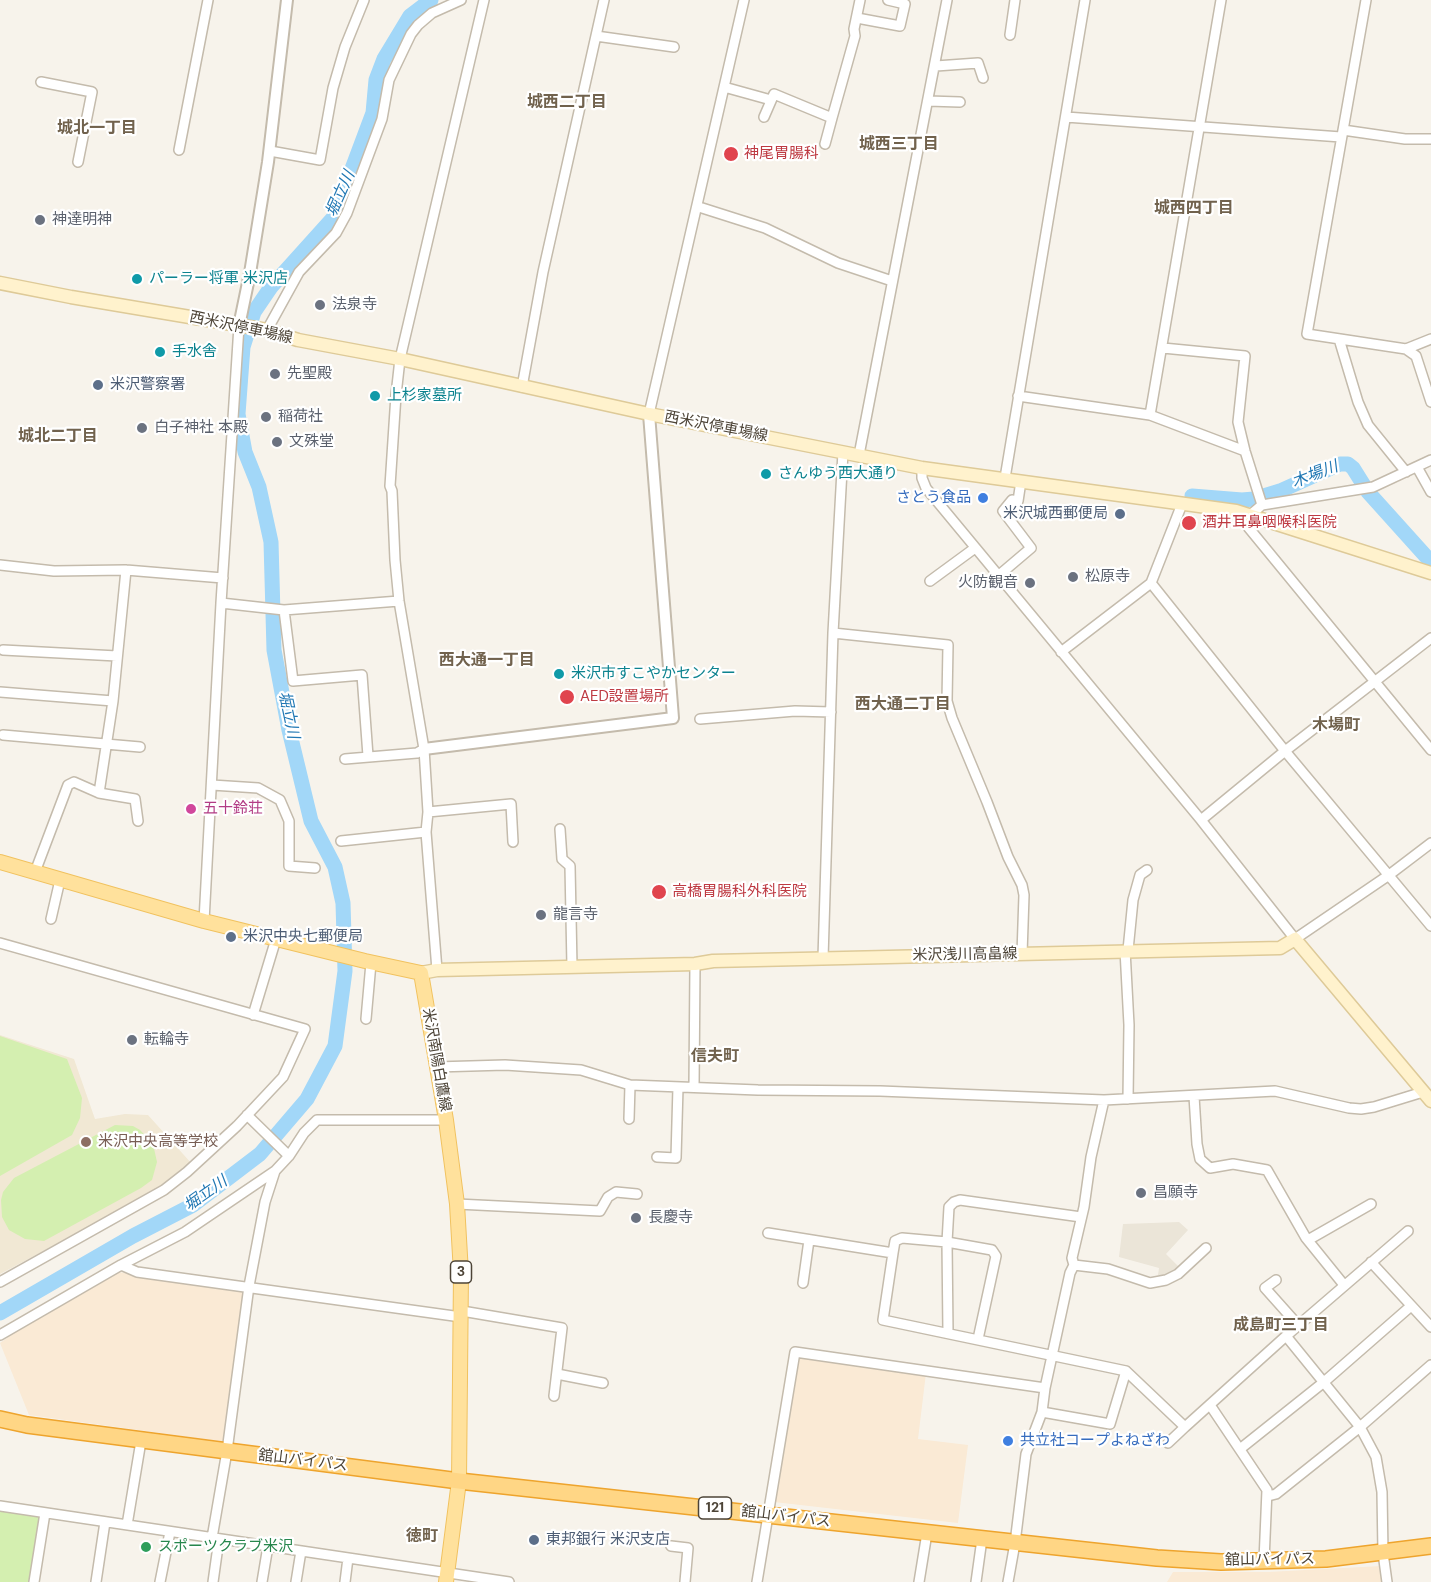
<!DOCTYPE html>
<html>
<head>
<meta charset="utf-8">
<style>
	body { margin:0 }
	canvas { display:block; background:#f7f3eb }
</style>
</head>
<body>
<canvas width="1431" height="1582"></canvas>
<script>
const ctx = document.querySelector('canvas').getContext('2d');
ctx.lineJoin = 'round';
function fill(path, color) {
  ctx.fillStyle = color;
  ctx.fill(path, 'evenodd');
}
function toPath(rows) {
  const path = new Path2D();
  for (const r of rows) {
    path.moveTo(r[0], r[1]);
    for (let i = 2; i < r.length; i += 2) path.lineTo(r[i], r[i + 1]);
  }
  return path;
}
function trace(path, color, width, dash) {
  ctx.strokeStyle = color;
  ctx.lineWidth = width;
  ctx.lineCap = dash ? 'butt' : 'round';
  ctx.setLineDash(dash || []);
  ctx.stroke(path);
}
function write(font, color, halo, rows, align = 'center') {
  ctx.font = font + ' "DM Sans","Noto Sans JP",sans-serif';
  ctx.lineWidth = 4.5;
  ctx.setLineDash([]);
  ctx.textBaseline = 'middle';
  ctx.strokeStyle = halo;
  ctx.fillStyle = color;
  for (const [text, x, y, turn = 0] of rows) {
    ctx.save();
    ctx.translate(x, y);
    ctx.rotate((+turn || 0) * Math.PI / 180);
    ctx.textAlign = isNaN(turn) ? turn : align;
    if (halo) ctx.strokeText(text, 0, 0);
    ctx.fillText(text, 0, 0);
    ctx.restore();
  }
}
fill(toPath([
	[1179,1222,1188,1230,1166,1254,1180,1268,1172,1275,1158,1275,1159,1268,1119,1257,1123,1224]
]), '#ebe5d8');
fill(toPath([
	[118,1272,246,1291,226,1442,29,1415,0,1343,27,1324],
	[796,1354,926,1373,918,1439,968,1445,958,1523,774,1502],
	[1381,1566,1385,1582,1167,1582,1173,1572,1268,1572]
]), '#faead5');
fill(toPath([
	[0,1035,74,1059,95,1119,125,1114,148,1115,192,1164,164,1187,0,1274]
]), '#f1e8d4');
fill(toPath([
	[0,1036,67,1059,82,1098,80,1118,72,1135,0,1176],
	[115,1125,133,1126,140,1130,153,1144,157,1162,152,1180,141,1188,44,1241,25,1239,9,1230,2,1217,1,1200,3,1192,14,1178],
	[0,1511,40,1517,30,1582,0,1582]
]), '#d4efb0');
trace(toPath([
	[1192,496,1242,500,1254,499,1280,491,1340,464,1348,464,1353,468,1368,492,1431,562],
	[0,1313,133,1236,193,1205,260,1154,307,1099,335,1046,345,971,343,903,335,867,311,821,289,730,274,650,271,542,259,487,245,452,238,414,243,347,254,312,271,287,334,217,373,113,376,80,384,59,410,16,431,0]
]), '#a2d7f8', 15);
const minor = toPath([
	[1366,0,1307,334,1406,349,1416,356,1431,402],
	[857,18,900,26,905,4,888,0],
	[1010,35,1015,0],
	[596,36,674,47],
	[936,66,978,63,983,78],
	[41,82,92,92,78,162],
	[724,87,771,100],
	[928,101,960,102],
	[764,117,774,94,832,118,855,36,854,29,860,0],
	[1066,117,1341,137],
	[1343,130,1405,139,1431,139],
	[825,144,832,118],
	[179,150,208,0],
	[270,151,320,160,333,88,345,47,364,0],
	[699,207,765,228,838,263,892,281],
	[267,330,299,272,336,233,347,213,382,119,389,80,411,34,418,25,432,13,461,0],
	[1339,339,1358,402,1368,425,1406,472],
	[1163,348,1245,356,1238,422,1245,451,1262,505],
	[1406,349,1431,339],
	[522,387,543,272,604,0],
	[1018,396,1150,415,1245,451],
	[649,414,744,0],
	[1150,415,1221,0],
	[859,455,947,0],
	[1431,460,1373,487,1262,505,1249,516,1248,527,1431,750],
	[1417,467,1431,492],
	[922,468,922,478,926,488,1201,820,1295,939,1389,875,1431,843],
	[1005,478,1085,0],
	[0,565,54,571,126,570,223,578],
	[998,576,1031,548,1003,511,1012,500,1018,501,1021,481],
	[930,581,975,548],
	[1151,583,1285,751,1431,926],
	[221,603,284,610,399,601],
	[284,610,293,681,362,675,368,756],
	[833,633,948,645,947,701,952,718,987,802,1008,857,1022,885,1024,895,1022,954],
	[3,650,117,656],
	[1061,652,1151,583,1182,504],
	[0,692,113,701],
	[700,719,795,711,831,712],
	[3,735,140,747],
	[345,759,417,753,424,749],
	[212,785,258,788,280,800,289,821,289,866,315,868],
	[99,793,113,701,126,570],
	[428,812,511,804,513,842],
	[1201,820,1285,751,1431,638],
	[560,829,562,859,570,866,572,967],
	[341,841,426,832],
	[35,872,68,785,74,782,99,793,135,799,138,821],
	[51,919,60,880],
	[204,921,221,603,239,326],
	[0,943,305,1029,283,1077,237,1126,187,1172,164,1190,0,1282],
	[1125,950,1129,1025,1128,1099],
	[1128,950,1133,900,1140,875,1147,870],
	[823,958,833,633,843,452],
	[437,970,426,832,428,812,424,749,399,601,395,560,392,491,390,486,396,395,400,359,484,0],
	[253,1015,276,939],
	[366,1019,371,963],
	[436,1067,505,1065,581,1070,630,1085,758,1090,880,1091,1104,1100,1275,1091,1349,1108,1361,1109,1374,1107,1423,1092],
	[694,1087,695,964],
	[1194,1096,1197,1144,1200,1159,1210,1168,1233,1164,1267,1170,1306,1238,1344,1285],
	[247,1115,289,1156],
	[629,1119,630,1085],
	[657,1157,676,1158,678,1087],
	[457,1204,600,1211,608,1197,616,1192,637,1194],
	[768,1233,893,1253,895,1241,902,1238,947,1242,992,1250,996,1256,978,1339],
	[1308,1240,1371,1204],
	[893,1253,883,1320,1126,1371,1185,1427,1286,1336,1408,1231],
	[1371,1262,1431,1327],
	[121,1265,137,1272,461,1317],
	[1074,1265,1072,1258,1084,1207,1091,1157,1104,1100],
	[1276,1280,1265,1288,1298,1325],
	[803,1283,809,1240],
	[462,1311,562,1328,554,1396],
	[948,1333,947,1242,949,1207,954,1202,960,1200,1081,1217],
	[0,1335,121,1265,185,1232,275,1171,289,1156,304,1133,317,1120,446,1120],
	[1286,1336,1360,1427,1376,1457,1382,1492,1383,1553,1387,1582],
	[557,1374,603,1383],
	[1210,1405,1267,1490,1264,1561],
	[1042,1412,1110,1424,1126,1371],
	[1168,1443,1185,1427],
	[1240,1449,1324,1382,1411,1306],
	[1268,1496,1276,1494,1360,1427,1431,1365],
	[0,1506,509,1582],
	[127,1525,141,1441],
	[212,1538,227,1451,249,1286,265,1202,275,1171],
	[671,1546,688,1548,685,1582],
	[34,1582,45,1513],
	[96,1582,105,1522],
	[160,1582,170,1532],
	[213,1582,219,1539],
	[262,1582,268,1546],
	[296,1582,301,1551],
	[345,1582,348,1558],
	[757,1582,795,1352,1045,1388],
	[919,1582,927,1533],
	[976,1582,982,1539],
	[1008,1582,1015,1543,1026,1454,1042,1412,1045,1388,1070,1273,1074,1265,1108,1269,1150,1283,1166,1280,1178,1274,1206,1248]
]);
const tertiary = toPath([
	[239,326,250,273,268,162,287,0],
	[424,749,673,718,649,414]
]);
const secondary = toPath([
	[0,283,71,297,267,330,298,340,400,359,649,414,922,468,1236,511,1431,573],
	[421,973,437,970,695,964,713,961,1280,948,1295,939,1431,1101]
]);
const primary = toPath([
	[0,862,204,921,365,961,421,973,446,1120,457,1204,461,1273,459,1481,446,1582]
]);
const trunk = toPath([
	[0,1419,27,1425,459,1481,1157,1558,1221,1562,1326,1559,1431,1546]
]);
trace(minor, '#c4bbac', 12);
trace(tertiary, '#c4bbac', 14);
trace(secondary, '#deca98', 15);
trace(primary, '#f1c25f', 16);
trace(trunk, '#eea42d', 18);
trace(minor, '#fff', 9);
trace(tertiary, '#fff', 10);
trace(secondary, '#fff2cd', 12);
trace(primary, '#ffe19c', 14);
trace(trunk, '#ffd685', 15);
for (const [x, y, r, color] of [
	[731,154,8,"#e0444e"],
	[40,220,6,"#6b7280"],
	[137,279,6,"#0f9aa8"],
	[320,305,6,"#6b7280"],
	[160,352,6,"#0f9aa8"],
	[275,374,6,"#6b7280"],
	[98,385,6,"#5c6f8a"],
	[375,396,6,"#0f9aa8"],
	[266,417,6,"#6b7280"],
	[142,428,6,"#6b7280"],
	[277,442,6,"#6b7280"],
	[766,474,6,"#0f9aa8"],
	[983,498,6,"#3f7fe0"],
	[1120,514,6,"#5c6f8a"],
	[1189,523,8,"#e0444e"],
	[1073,577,6,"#6b7280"],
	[1030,583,6,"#6b7280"],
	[559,674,6,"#0f9aa8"],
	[567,697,8,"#e0444e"],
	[191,809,6,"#d1479c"],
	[659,892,8,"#e0444e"],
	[541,915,6,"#6b7280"],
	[231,937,6,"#5c6f8a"],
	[132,1040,6,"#6b7280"],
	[86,1142,6,"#8d6e63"],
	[1141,1193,6,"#6b7280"],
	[636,1218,6,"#6b7280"],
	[1008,1441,6,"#3f7fe0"],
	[534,1540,6,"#5c6f8a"],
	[146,1547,6,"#2e9e5b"]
]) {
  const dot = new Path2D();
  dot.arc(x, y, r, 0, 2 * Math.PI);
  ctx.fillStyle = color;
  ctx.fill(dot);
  trace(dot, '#fff', 2);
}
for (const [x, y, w] of [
	[461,1272,21],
	[715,1508,33]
]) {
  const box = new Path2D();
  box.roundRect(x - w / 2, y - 11, w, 22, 4.5);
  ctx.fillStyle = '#fff';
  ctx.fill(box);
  trace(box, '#4d4437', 1.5);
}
write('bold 14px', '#4d4437', null, [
	["3",461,1272],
	["121",715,1508]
]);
write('15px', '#be3a42', '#fff', [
	["神尾胃腸科",744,154],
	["酒井耳鼻咽喉科医院",1202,523],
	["AED設置場所",580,697],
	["高橋胃腸科外科医院",672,892]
], 'left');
write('15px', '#5b616d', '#fff', [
	["神達明神",52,220],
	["法泉寺",332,305],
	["先聖殿",287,374],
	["稲荷社",278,417],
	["白子神社 本殿",154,428],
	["文殊堂",289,442],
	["松原寺",1085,577],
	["火防観音",1018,583,"right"],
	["龍言寺",553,915],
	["転輪寺",144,1040],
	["昌願寺",1153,1193],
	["長慶寺",648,1218]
], 'left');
write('15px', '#0d838f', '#fff', [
	["パーラー将軍 米沢店",149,279],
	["手水舎",172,352],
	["上杉家墓所",387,396],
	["さんゆう西大通り",778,474],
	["米沢市すこやかセンター",571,674]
], 'left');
write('15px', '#4d4437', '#fff', [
	["西米沢停車場線",241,328,12],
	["西米沢停車場線",716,427,11],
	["米沢浅川高畠線",965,955,-1],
	["米沢南陽白鷹線",436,1060,80],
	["舘山バイパス",303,1461,7],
	["舘山バイパス",786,1517,7],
	["舘山バイパス",1270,1560,-1]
]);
write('15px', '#4e5e75', '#fff', [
	["米沢警察署",110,385],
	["米沢城西郵便局",1108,514,"right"],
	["米沢中央七郵便局",243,937],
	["東邦銀行 米沢支店",546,1540]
], 'left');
write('15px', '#366cbe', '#fff', [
	["さとう食品",971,498],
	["共立社コープよねざわ",1020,1441,"left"]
], 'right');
write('15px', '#b23c85', '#fff', [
	["五十鈴荘",203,809]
], 'left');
write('15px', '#785e54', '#fff', [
	["米沢中央高等学校",98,1142]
], 'left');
write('15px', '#27864d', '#fff', [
	["スポーツクラブ米沢",158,1547]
], 'left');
write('bold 16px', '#71624d', '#fff', [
	["城西二丁目",567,103],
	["城北一丁目",97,129],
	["城西三丁目",899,145],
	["城西四丁目",1194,209],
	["城北二丁目",58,437],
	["西大通一丁目",487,661],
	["西大通二丁目",903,705],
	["木場町",1336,726],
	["信夫町",715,1057],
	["成島町三丁目",1281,1326],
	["徳町",422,1537]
]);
write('italic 16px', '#2178b4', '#fff', [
	["堀立川",341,194,-66],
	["木場川",1315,475,-21],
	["堀立川",288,715,78],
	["堀立川",206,1194,-35]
]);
</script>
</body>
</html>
